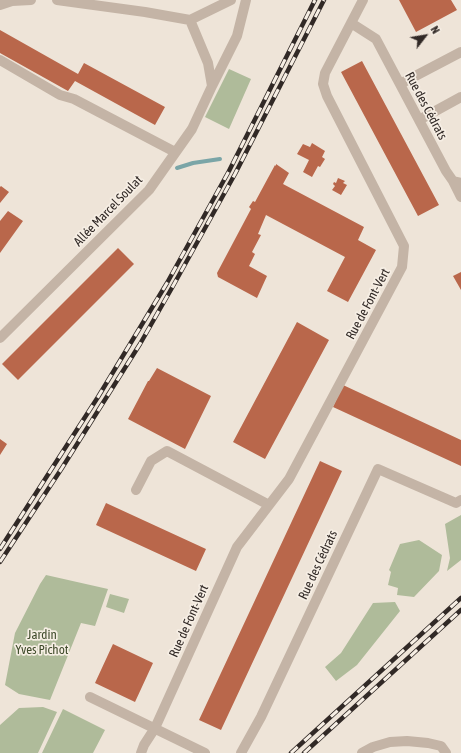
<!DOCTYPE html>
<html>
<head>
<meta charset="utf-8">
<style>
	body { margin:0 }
	#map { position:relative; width:461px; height:753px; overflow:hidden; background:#eee4d8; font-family:"Asap Condensed",sans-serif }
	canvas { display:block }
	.north { position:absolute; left:405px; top:16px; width:40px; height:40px; -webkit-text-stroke:3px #f6eee4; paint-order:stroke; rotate:59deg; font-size:11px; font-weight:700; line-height:16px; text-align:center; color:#312926 }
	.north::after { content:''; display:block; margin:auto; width:14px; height:18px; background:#312926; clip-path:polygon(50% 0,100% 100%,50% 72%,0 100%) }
</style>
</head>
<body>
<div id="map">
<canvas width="461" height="753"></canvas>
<div class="north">N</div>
</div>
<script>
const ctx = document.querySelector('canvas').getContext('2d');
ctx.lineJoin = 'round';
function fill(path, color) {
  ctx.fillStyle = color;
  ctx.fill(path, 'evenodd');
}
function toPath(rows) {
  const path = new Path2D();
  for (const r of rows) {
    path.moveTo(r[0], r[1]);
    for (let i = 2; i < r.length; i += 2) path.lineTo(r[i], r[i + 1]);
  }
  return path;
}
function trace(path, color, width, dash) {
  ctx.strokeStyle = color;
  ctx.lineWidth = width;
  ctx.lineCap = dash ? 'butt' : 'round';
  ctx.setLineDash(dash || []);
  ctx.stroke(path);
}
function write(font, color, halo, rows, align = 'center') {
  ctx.font = font + ' "Asap Condensed",sans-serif';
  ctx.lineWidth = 3.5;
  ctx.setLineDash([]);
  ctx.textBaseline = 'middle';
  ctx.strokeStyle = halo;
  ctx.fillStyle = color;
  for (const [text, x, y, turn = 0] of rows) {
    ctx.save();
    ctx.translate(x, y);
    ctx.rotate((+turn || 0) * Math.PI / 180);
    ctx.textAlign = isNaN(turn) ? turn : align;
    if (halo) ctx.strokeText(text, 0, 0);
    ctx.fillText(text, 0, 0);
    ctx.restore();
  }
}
fill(toPath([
	[229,69,251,79,229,129,205,117],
	[461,515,461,560,447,571,450,558,445,524],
	[419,540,442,555,439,571,414,597,397,595,398,588,388,585,391,572,389,570,400,544],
	[46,575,108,589,95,626,81,623,50,700,19,694,5,685,15,633,40,584],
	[110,594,129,599,124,613,106,607],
	[395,602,400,611,357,665,336,681,325,667,341,653,373,603],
	[43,707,57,712,38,753,0,753,0,725,19,708],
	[63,709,105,730,93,753,42,753]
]), '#afbb9a');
trace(toPath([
	[177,168,193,163,220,159]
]), '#7aa5a7', 4);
fill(toPath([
	[399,0,451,0,457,10,416,32],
	[0,30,78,74,84,63,165,107,155,125,75,81,68,91,0,53],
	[362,61,439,205,418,216,341,72],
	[312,143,325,151,322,157,325,159,320,167,318,166,312,177,303,172,309,160,297,154,303,144,310,147],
	[276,164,289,173,283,184,364,227,358,240,376,250,348,302,327,291,345,257,266,215,258,234,261,235,252,252,255,254,249,266,267,276,257,298,218,277,217,273,251,209,249,207,253,201,255,202,275,165,276,166],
	[338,178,345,181,343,183,347,185,341,195,332,190,335,186,333,184,334,182,336,183],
	[1,186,9,192,0,203,0,187],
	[8,211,23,221,0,253,0,221],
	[118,248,134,264,18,380,2,364],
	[461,272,461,290,453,276],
	[297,322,329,340,265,459,233,442],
	[157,368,211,396,185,449,128,419,148,381,149,381],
	[343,385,461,440,461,466,333,407],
	[0,439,7,444,0,455],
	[320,461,342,471,221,730,199,720],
	[106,503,206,549,196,571,96,525],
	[113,644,153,663,135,702,95,683]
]), '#b9674b');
trace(toPath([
	[0,5,12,1,31,0],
	[190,20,231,0],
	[351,23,376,39,446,171,453,181,461,183],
	[0,60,60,95,74,99,175,152],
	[400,84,461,52],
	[212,86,237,36,246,0],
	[419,120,461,97],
	[453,181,461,197],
	[0,338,149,190,192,129,212,86,208,63,190,20,145,12,57,0],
	[136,490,151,461,167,451,269,505],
	[90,697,205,753],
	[141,753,144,745,155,728,237,547,289,479,402,267,404,246,327,96,323,84,325,73,363,0],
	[241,753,261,717,378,469,456,503,461,500],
	[362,753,373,747,390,742,407,741,428,743,441,746,446,753]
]), '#c4b4a6', 10);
const rail = toPath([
	[0,549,98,397,167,283,229,171,315,0],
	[0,562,62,468,140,344,173,286,235,174,324,0],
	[291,753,461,598],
	[304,753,461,610]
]);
trace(rail, '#312926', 4.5);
trace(rail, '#f6eee4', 3, [9]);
write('13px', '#312926', '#f6eee4', [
	["Rue des Cédrats",426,106,62],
	["Allée Marcel Soulat",108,211,-46],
	["Rue de Font-Vert",368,304,-62],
	["Rue des Cédrats",318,565,-65],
	["Rue de Font-Vert",189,621,-66]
]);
write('13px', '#404c2c', '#f6eee4', [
	["Jardin",42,635],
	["Yves Pichot",42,650]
]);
</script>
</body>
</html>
